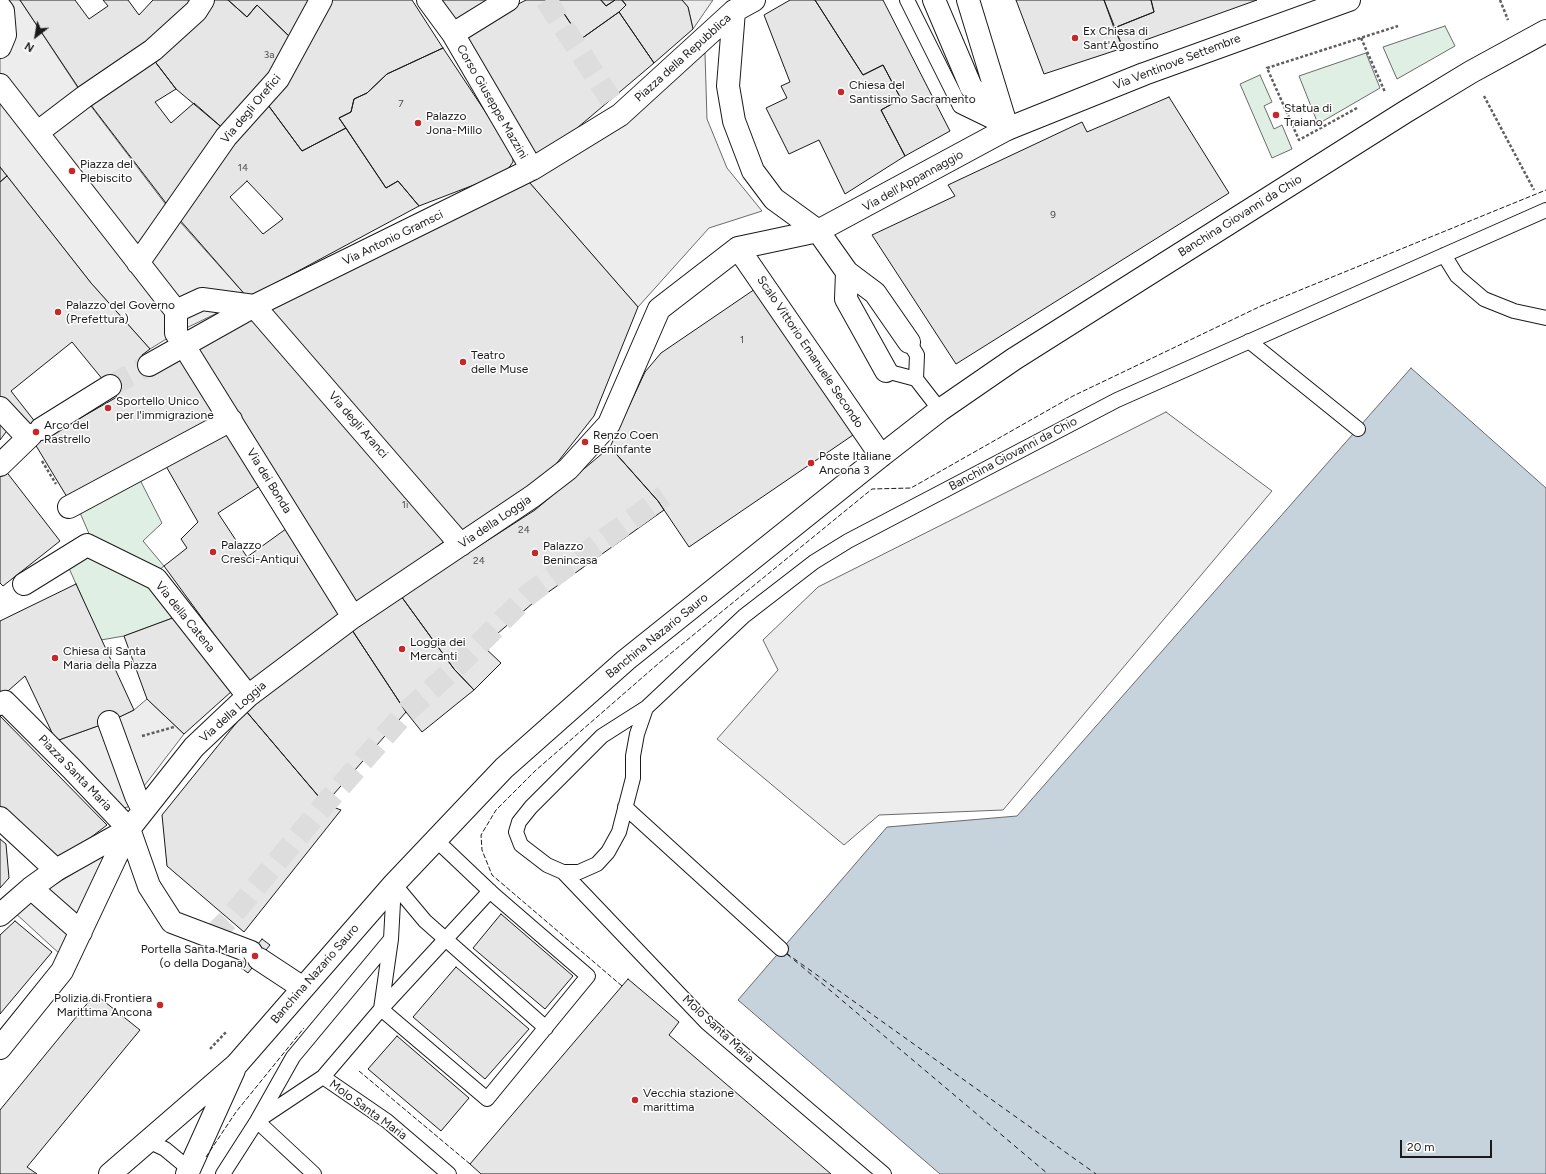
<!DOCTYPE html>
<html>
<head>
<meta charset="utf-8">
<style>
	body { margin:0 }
	#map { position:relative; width:1546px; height:1174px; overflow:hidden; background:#fff; font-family:Figtree,sans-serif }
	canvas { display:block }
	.north { position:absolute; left:16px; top:16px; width:40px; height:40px; -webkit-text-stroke:3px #fff; paint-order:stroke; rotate:211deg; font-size:11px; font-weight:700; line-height:16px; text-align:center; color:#1a1a1a }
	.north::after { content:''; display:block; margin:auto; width:14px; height:18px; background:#1a1a1a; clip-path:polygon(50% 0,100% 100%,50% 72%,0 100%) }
	.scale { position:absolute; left:1400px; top:1140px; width:92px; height:18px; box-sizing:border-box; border:2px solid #1a1a1a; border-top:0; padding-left:5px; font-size:12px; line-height:14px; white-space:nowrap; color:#1a1a1a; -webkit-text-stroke:3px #fff; paint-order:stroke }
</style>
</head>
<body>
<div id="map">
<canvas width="1546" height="1174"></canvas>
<div class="north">N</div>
<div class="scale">20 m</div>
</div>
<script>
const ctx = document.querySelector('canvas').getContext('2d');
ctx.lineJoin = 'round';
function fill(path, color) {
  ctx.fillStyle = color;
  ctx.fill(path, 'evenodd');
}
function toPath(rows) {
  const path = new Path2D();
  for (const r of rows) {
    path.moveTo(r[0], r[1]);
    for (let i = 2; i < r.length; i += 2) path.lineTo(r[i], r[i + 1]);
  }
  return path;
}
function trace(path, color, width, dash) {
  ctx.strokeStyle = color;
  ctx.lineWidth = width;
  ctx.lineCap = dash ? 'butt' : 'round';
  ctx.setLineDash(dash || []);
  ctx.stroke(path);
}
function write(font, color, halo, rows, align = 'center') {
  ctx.font = font + ' Figtree,sans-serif';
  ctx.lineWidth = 3;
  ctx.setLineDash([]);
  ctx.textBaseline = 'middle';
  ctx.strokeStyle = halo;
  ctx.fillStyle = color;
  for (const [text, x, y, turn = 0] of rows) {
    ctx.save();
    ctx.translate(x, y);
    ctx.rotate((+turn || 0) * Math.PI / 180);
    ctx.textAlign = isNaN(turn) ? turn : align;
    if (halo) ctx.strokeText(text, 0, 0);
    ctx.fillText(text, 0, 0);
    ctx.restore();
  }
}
const green = toPath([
	[1445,26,1455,46,1397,79,1383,47,1445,26],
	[1366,53,1380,88,1318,124,1299,76,1366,53],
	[1260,75,1272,102,1264,106,1274,129,1282,125,1292,149,1272,158,1240,84,1260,75],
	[138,476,162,523,143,541,164,566,155,573,93,543,78,508,138,476],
	[91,552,154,583,178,616,124,636,101,640,68,566,91,552]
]);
fill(green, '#e0efe3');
trace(green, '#6a6a6a', 1);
const parking = toPath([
	[0,0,20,0,84,97,173,214,248,298,176,333,150,349,91,283,0,167,0,0],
	[682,0,713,0,693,29,688,7,682,0],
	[705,53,707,119,727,168,762,211,709,228,638,307,529,182,705,53],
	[1166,412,1272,491,1003,810,879,815,844,845,717,739,778,670,763,640,818,587,1166,412],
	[147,699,184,734,128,807,123,808,56,741,109,722,134,710,147,699],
	[109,851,61,955,13,911,109,851]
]);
fill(parking, '#ededed');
trace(parking, '#6a6a6a', 1);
const water = toPath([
	[1411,368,1546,488,1546,1174,940,1174,738,1000,887,827,1017,816,1411,368]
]);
fill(water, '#c6d2dc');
trace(water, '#6a6a6a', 1);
trace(toPath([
	[786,953,1096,1174],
	[787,954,1048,1174]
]), '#1a1a1a', 1, [5, 4]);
const building = toPath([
	[20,0,75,0,89,19,108,6,103,0,128,0,139,15,153,0,200,0,82,93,20,0],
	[206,0,228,0,247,17,257,5,293,40,226,131,176,89,150,55,206,0],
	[228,0,313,0,293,40,257,5,247,17,228,0],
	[325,0,412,0,443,48,387,74,367,93,354,99,351,112,339,118,346,128,302,151,268,105,325,0],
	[435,0,503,0,455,30,435,0],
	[526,0,555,0,581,39,619,12,654,63,570,134,534,157,463,33,526,0],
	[555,0,601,0,606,6,615,0,622,0,626,5,619,12,581,39,555,0],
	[601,0,615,0,606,6,601,0],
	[622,0,682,0,688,7,693,29,654,63,619,12,626,5,622,0],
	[790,0,815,0,863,75,883,65,901,99,881,110,905,156,845,194,819,140,789,154,766,108,787,98,781,86,790,82,764,15,790,0],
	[815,0,883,0,950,131,905,156,881,110,901,99,883,65,863,75,815,0],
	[1016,0,1104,0,1123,48,1044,74,1016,0],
	[1104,0,1151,0,1154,12,1114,28,1104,0],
	[1151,0,1257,0,1123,48,1114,28,1154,12,1151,0],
	[443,48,510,149,513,155,513,162,505,173,419,206,398,181,386,188,339,118,351,112,354,99,367,93,387,74,443,48],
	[150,55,176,89,155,102,171,123,194,103,226,131,169,207,87,100,150,55],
	[1169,97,1229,193,956,364,872,235,955,196,948,185,1082,122,1087,132,1169,97],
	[268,105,302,151,346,128,386,188,398,181,419,206,248,298,179,219,229,142,268,105],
	[247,181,283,219,263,234,230,197,247,181],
	[0,167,7,176,0,182,0,167],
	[7,176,91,283,150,349,142,355,155,374,186,357,225,412,70,502,35,444,117,397,72,342,11,391,36,423,27,428,0,398,0,182,7,176],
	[529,182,638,307,594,416,549,473,457,535,265,308,529,182],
	[758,287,856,433,689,547,658,501,610,447,645,372,661,353,758,287],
	[257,314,449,538,353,608,195,351,257,314],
	[0,419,9,428,0,440,0,419],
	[226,425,263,484,218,513,247,557,290,526,344,613,249,682,164,566,187,548,181,539,198,522,163,461,226,425],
	[610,447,658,501,664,510,533,603,483,646,501,663,474,690,454,669,401,596,535,510,610,447],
	[5,470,60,541,3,586,0,583,0,475,5,470],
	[76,584,134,710,109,722,56,741,25,676,0,698,0,621,76,584],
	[401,596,454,669,474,690,422,732,406,712,352,630,401,596],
	[178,616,232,691,184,734,147,699,124,636,178,616],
	[352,630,406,712,325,804,246,711,352,630],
	[246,711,325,804,341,810,244,932,167,866,162,815,246,711],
	[0,716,107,825,60,861,0,806,0,716],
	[0,839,6,844,9,878,0,888,0,839],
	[501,914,573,976,545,1009,473,948,501,914],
	[15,921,52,952,0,1014,0,935,15,921],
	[262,939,270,945,248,973,240,967,262,939],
	[456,967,529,1029,485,1079,413,1017,456,967],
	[628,979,679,1022,669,1035,831,1174,481,1174,470,1164,628,979],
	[95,994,140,1030,27,1167,37,1174,0,1174,0,1110,95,994],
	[397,1036,469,1098,441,1131,368,1069,397,1036]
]);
fill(building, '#e6e6e6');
trace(building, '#1a1a1a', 1);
trace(toPath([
	[546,0,611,100],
	[110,386,149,365],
	[212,936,229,919,325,804,406,712,454,669,529,594,664,496]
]), '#ddd', 22, [22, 11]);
const lane = toPath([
	[907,0,960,106,999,125],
	[1444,255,1457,276,1484,299,1514,311,1546,318],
	[1249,341,1358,429],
	[909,342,917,355,916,379],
	[886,371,916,379,940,410],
	[646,708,637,734,633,756,633,778,619,832,608,852,597,864,579,872,563,872,547,865,521,845,516,832,519,822,531,807,602,736,646,708,744,616,814,562,848,541,1117,400,1546,210],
	[625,807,781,949],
	[563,872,707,1023,884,1174],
	[394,884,425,921,546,1028],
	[381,1009,487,1099,588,976,493,894,435,839],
	[381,1009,391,939,394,884],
	[323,1077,387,1121,449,1174],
	[257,1121,323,1077,381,1009,490,891],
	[257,1121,314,1174],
	[148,1141,165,1149,189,1169],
	[223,1174,257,1121,293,1057,391,939]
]);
const street = toPath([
	[428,0,453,34,532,169],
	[0,7,3,11,5,35,0,47],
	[734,11,728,86,734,121,753,171,774,199,818,231,847,272,875,293,909,342],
	[453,34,508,0],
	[0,85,176,311,176,333,353,617],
	[38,132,84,97,153,50,196,11,203,0],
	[738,248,881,456],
	[138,263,226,137,278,79,321,0],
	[847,272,846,299,886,371],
	[254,306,461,545],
	[176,311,202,299,254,306],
	[149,365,254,306,532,169,620,115,734,11,754,0],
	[0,408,27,437],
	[41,429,110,386],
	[0,465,31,435],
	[69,507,231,420],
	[24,584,87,545,156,579,248,696],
	[0,704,5,702,71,768,129,829,149,886,172,922,251,952],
	[109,722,136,796,143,810],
	[0,818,56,870],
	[31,888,81,932],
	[0,915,31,888,56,870,129,829],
	[259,959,303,988],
	[0,1048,62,971,129,829,194,747,248,696,353,617,533,496,568,469,609,424,659,309,738,248,818,231,1007,129],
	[110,1174,237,1064,394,884,504,768,626,660,881,456,940,410,1014,359,1405,112,1471,72,1546,31],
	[187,1174,234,1070]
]);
const secondary = toPath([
	[934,0,971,87,1007,129],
	[968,0,1005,121],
	[1007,129,1144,74,1349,0]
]);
trace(lane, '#1a1a1a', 16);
trace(street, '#1a1a1a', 24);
trace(secondary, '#1a1a1a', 24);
trace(toPath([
	[1500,0,1508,20],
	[1361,38,1385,92],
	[1484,96,1534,190],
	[1357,108,1299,140,1267,68,1398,26],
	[42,461,56,484],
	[142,736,174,727],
	[210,1049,227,1031]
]), '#5f5f5f', 2.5, [3, 2]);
trace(lane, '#fff', 14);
trace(street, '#fff', 22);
trace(secondary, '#fff', 22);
trace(toPath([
	[622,986,492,875,482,850,481,835,496,810,535,771,659,663,872,489,911,488,1073,396,1261,306,1546,190],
	[359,1071,470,1164],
	[206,1157,236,1112,304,1028]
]), '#1a1a1a', 1, [5, 2]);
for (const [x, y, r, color] of [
	[1075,38,4,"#c62828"],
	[841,92,4,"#c62828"],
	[1276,115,4,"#c62828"],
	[418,123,4,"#c62828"],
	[72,171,4,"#c62828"],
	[58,312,4,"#c62828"],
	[463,362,4,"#c62828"],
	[108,408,4,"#c62828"],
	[36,432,4,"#c62828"],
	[585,442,4,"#c62828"],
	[811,463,4,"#c62828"],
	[213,552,4,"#c62828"],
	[535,553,4,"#c62828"],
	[402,649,4,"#c62828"],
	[55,658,4,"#c62828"],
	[255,956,4,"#c62828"],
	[160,1005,4,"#c62828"],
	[635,1100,4,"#c62828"]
]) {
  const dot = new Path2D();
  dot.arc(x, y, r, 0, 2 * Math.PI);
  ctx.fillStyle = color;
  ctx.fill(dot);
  trace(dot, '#fff', 1.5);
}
write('10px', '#4d4d4d', null, [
	["3a",269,55],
	["7",401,104],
	["14",243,168],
	["9",1053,215],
	["1",742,340],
	["1i",405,505],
	["24",524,530],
	["24",479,561]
]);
write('12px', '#1a1a1a', '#fff', [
	["Ex Chiesa di",1083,31],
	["Sant'Agostino",1083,45],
	["Chiesa del",849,85],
	["Santissimo Sacramento",849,99],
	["Statua di",1284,108],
	["Traiano",1284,122],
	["Palazzo",426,116],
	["Jona-Millo",426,130],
	["Piazza del",80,164],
	["Plebiscito",80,178],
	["Palazzo del Governo",66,305],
	["(Prefettura)",66,319],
	["Teatro",471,355],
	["delle Muse",471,369],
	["Sportello Unico",116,401],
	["per l'immigrazione",116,415],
	["Arco del",44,425],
	["Rastrello",44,439],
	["Renzo Coen",593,435],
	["Beninfante",593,449],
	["Poste Italiane",819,456],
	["Ancona 3",819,470],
	["Palazzo",221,545],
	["Cresci-Antiqui",221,559],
	["Palazzo",543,546],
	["Benincasa",543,560],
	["Loggia dei",410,642],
	["Mercanti",410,656],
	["Chiesa di Santa",63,651],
	["Maria della Piazza",63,665],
	["Portella Santa Maria",247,949,"right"],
	["(o della Dogana)",247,963,"right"],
	["Polizia di Frontiera",152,998,"right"],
	["Marittima Ancona",152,1012,"right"],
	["Vecchia stazione",643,1093],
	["marittima",643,1107]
], 'left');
write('12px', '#1a1a1a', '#fff', [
	["Piazza della Repubblica",683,58,-42],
	["Via Ventinove Settembre",1177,62,-21],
	["Corso Giuseppe Mazzini",492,102,60],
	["Via degli Orefici",251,109,-50],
	["Via dell'Appannaggio",913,181,-29],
	["Banchina Giovanni da Chio",1240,216,-32],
	["Via Antonio Gramsci",393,238,-26],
	["Scalo Vittorio Emanuele Secondo",810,352,56],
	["Via degli Aranci",358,425,49],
	["Banchina Giovanni da Chio",1013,454,-28],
	["Via dei Bonda",269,481,58],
	["Via della Loggia",495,522,-34],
	["Via della Catena",185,617,51],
	["Banchina Nazario Sauro",657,636,-39],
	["Via della Loggia",233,712,-42],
	["Piazza Santa Maria",75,773,46],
	["Banchina Nazario Sauro",315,974,-49],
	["Molo Santa Maria",718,1029,43],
	["Molo Santa Maria",368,1110,36]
]);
</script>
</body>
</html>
